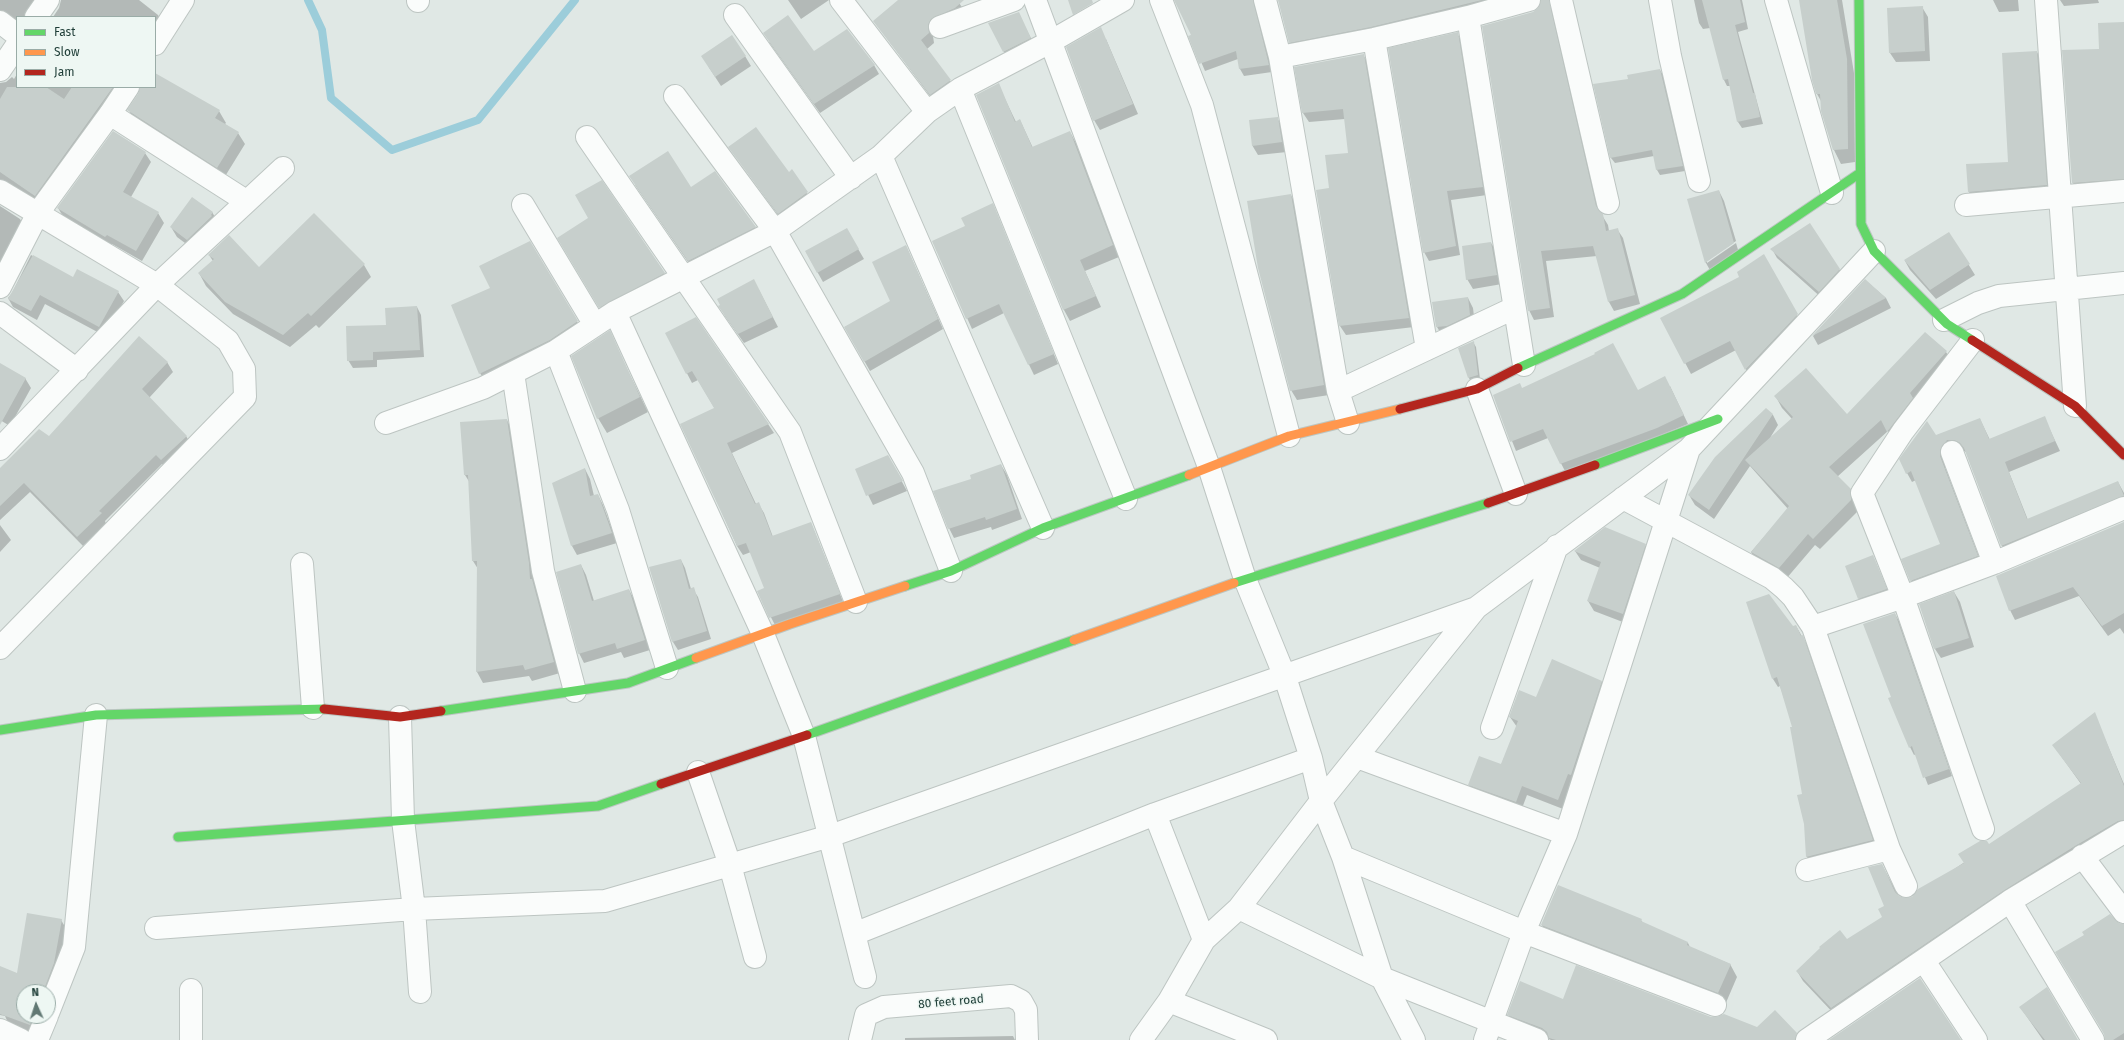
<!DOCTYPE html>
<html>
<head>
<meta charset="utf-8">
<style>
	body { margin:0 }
	#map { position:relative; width:2124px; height:1040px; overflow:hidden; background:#e0e8e5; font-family:"Fira Sans",sans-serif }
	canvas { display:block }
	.legend { position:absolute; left:16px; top:16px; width:140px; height:72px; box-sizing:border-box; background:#eef7f3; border:1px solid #9aaca7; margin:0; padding:5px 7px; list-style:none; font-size:12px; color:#1d3c36 }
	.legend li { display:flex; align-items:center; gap:8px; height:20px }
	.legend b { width:20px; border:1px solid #9aaca7 }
	.north { position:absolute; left:16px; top:984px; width:40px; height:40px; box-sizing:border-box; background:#eef7f3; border:1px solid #9aaca7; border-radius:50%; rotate:357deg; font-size:11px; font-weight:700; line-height:16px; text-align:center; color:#1d3c36 }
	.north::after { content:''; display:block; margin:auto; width:14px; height:18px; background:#617873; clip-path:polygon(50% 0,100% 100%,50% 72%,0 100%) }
</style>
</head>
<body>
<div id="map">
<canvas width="2124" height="1040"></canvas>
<ul class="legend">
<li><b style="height:5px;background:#63d668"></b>Fast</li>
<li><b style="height:5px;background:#ff974d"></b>Slow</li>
<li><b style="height:5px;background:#b3261e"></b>Jam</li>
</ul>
<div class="north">N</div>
</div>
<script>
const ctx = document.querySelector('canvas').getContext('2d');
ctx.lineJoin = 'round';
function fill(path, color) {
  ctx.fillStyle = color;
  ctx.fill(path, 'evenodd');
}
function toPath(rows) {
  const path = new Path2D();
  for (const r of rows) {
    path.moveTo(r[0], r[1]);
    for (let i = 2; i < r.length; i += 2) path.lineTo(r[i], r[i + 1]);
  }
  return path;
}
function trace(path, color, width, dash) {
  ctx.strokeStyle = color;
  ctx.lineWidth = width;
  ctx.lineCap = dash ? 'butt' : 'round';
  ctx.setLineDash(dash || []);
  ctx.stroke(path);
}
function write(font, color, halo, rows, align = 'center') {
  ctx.font = font + ' "Fira Sans",sans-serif';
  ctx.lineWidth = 3;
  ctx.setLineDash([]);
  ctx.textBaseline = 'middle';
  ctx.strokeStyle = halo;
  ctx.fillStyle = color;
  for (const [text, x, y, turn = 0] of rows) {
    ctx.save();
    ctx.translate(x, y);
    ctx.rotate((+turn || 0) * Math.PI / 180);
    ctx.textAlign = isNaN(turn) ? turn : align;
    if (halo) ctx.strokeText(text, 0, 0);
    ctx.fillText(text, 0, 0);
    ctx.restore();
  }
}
fill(toPath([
	[0,0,41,0,36,17,17,17,17,25,0,13],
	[61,0,139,0,158,15,165,27,155,42,155,17,53,17,59,8],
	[788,0,829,0,801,19],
	[907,0,957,0,966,13,936,28,933,36,934,43,927,49,956,90,936,104,874,21],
	[1175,0,1261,0,1257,4,1257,11,1272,72,1244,76,1240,69,1238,59,1205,71,1190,36,1192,35],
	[1279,0,1521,0,1295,52,1290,42],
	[1694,0,1742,0,1748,29,1738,32,1763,124,1742,128,1738,122,1730,86,1727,86,1724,80,1710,28,1703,29,1699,23],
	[1800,0,1842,0,1854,73,1855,162,1841,164,1834,150,1822,111,1821,101,1817,94],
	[1993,0,2018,0,2019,11,1999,12],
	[2060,0,2098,0,2099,3,2064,6],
	[1548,4,1554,13,1600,212,1608,225,1609,231,1617,229,1623,238,1640,304,1614,311,1609,302,1597,256,1546,261,1554,317,1534,320,1529,310],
	[1922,7,1928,17,1930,61,1896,62,1890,53],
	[1018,13,1036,48,1009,62,990,23],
	[2124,23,2124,189,2079,193,2073,183,2100,50],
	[1457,33,1462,42,1487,195,1451,200,1460,255,1429,261,1424,252],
	[1106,39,1138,114,1100,130,1094,120],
	[769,42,874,65,879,74,820,113],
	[2037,52,2042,62,2052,195,1974,202,1969,192,1967,165,2009,163],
	[1363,55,1369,64,1414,327,1346,335,1340,326,1330,189,1350,153,1345,119,1309,122,1303,113,1296,68],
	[745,56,751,66,721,86,708,66],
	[1660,70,1663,75,1685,171,1660,175,1657,170,1654,156,1615,163,1611,158,1629,80],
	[17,74,17,87,130,87,41,208,0,192,0,83,6,82,12,77,14,79],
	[155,74,219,111,226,123,225,124,238,133,245,144,224,178,135,122,129,110,142,88,140,87,155,87],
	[998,84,1016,122,1020,120,1033,148,1070,132,1076,143,1119,257,1085,271,1101,307,1070,321,1064,310],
	[1277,118,1283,128,1287,152,1258,155,1252,145],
	[729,147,788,173,792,171,813,203,784,223],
	[145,153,151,162,131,197,158,213,164,223,142,261,112,244,111,246,64,218,58,208],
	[635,185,755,227,760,236,693,269],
	[1719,191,1724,201,1736,241,1707,261,1707,263,1736,243,1739,253,1711,272,1706,263,1688,200],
	[1291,195,1296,205,1329,395,1297,400,1291,390],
	[992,204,1058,364,1034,375,1004,313,972,329,933,242,966,227],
	[0,206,20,219,27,231,0,283],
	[212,212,218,222,193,249,177,237,171,227],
	[847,230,864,259,823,282,806,252],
	[1949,233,1975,275,1936,299,1910,270,1905,261],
	[559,238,664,273,670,283,606,317],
	[530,243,585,335,488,386,480,373],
	[1491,243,1497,252,1502,284,1473,289,1467,279],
	[906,246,943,329,870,371,845,327,891,302],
	[1772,249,1839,269,1845,278,1824,300,1777,258],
	[31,255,73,278,118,292,124,301,105,336,45,304,37,320,13,307,8,298,12,293],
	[209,255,259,268,364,265,371,277,319,328,316,325,290,347,233,314,206,286,199,273,213,261],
	[1763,255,1802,325,1751,379,1736,350,1691,374,1662,319,1740,278],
	[1865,280,1886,298,1891,308,1818,345,1813,336],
	[759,290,778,327,744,343,725,316,721,305],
	[1468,298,1473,308,1475,325,1443,337,1437,327],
	[417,307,421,315,424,357,377,360,377,367,353,368,348,360,387,326],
	[609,332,648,412,607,433,598,418,573,356],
	[666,333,768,424,774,433,732,453,756,504,758,503,764,513,773,537,811,523,844,604,776,627,758,592,766,589,751,552,743,555,737,546,682,424,715,409,698,380,692,383],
	[1925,333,1946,352,1953,363,1894,443,1888,431,1837,477,1850,489,1857,501,1857,512,1820,549,1815,545,1786,579,1758,563,1751,552,1788,509,1750,466,1714,519,1695,505,1689,495,1766,409,1773,415,1778,425,1770,438,1792,419,1782,408,1776,397,1847,415],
	[1473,342,1476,347,1480,379,1471,382,1469,378],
	[167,362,173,372,149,398,186,436,192,446,167,469,162,464,105,521,106,524,83,546,30,492,0,520,0,470],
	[0,364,25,378,31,388,10,426,0,420],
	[1670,386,1688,424,1566,473,1548,438,1516,451,1494,396,1523,389,1638,391],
	[2044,417,2060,451,2009,472,2028,520,2118,482,2124,493,2124,507,2007,555,2002,546,1966,452,1960,449,1945,459,1945,467,1982,565,1916,590,1911,581,1942,545,1916,480,1912,482,1907,473,1935,436,1980,419,1990,440],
	[507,420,513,432,536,587,560,673,532,681,529,676,483,683,477,672,478,569,473,561,470,483,465,475],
	[888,456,907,491,873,505,856,470],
	[1001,465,1007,475,1022,519,992,530,991,527,954,538,949,528,972,479],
	[585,469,590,479,594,496,598,495,603,505,617,543,577,555,572,546],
	[2124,523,2124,634,2120,628,2108,636,2079,596,2015,620,2010,610],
	[0,525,11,540,0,552],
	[1645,545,1651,554,1628,624,1594,611,1588,601,1600,568,1581,560,1575,551],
	[1873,556,1891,599,1864,608,1859,598],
	[681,560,685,568,691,589,693,589,698,597,711,639,678,650,673,642],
	[581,565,586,575,594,601,629,590,634,599,650,650,624,658,621,652,584,663,579,653],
	[1954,592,1960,602,1974,647,1941,658,1935,649],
	[1895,614,1899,621,1952,776,1928,785,1916,754,1914,755,1910,747,1893,698],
	[1796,626,1807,645,1877,849,1812,866,1807,857,1803,795,1794,728,1780,686,1778,687,1773,679],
	[1601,681,1607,691,1563,809,1527,795,1521,811,1475,794,1469,785,1501,765,1517,727,1510,717,1537,698],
	[2100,727,2124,784,2124,830,1837,1017,1803,981,1797,971,1884,918,1885,906,1882,865,1899,897,1904,899,1911,898,2081,784,2053,745],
	[61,920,67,930,59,973,48,992,24,992,24,1016,42,1016,35,1034,9,1025,5,1016,0,1015,0,967,18,974],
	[1641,920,1643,923,1688,943,1690,947,1730,964,1737,977,1725,1005,1549,938,1542,925],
	[2124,924,2124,1040,2106,1040,2119,925],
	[1564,1000,1711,1018,1757,1028,1796,1034,1799,1040,1551,1040,1514,1024,1509,1015],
	[2020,1007,2077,1040,2043,1040],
	[1013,1036,1015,1040,905,1040,905,1038]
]), '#0003');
trace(toPath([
	[308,0,322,30,331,98,392,150,478,120,575,0]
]), '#9ccdda', 8);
fill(toPath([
	[898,0,964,0,955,8,931,19,928,25,929,33,921,40,951,80,930,95,873,21],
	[1068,0,1092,0,1093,3,1073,15],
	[1174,0,1253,0,1269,65,1239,69,1236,51,1199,64,1188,36,1191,35],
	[1278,0,1482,0,1371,27,1289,43],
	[1541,0,1549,0,1596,206,1603,214,1606,231,1618,228,1635,295,1608,302,1593,246,1541,251,1550,308,1528,311,1482,26,1533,12,1538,8],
	[1702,0,1740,0,1745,22,1735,25,1753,93,1755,93,1760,117,1737,122,1728,79,1723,80],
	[1799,0,1837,0,1847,59,1848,149,1833,150,1821,111,1820,94,1816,94,1812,80],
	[1923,6,1925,51,1889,53,1887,8],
	[1019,12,1031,38,1003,52,988,23],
	[788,15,814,51,847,29,875,65,814,104,763,33],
	[2124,22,2124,179,2072,183,2062,50,2099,49,2098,23],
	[1101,27,1133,104,1093,121,1066,47],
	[1458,32,1483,187,1447,191,1456,246,1423,253,1388,48],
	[732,35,746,56,715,77,701,56],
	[2037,51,2047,185,1968,192,1966,164,2008,162,2002,53],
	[1364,54,1409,318,1339,326,1316,190,1329,188,1325,155,1348,153,1343,109,1302,113,1294,67],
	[1660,69,1683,166,1656,170,1652,150,1610,158,1593,84,1628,79,1627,75],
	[155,73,220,110,215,118,239,132,217,168,127,110,138,94,140,87,155,87],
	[999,83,1015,122,1020,119,1032,147,1070,131,1113,245,1080,260,1096,296,1063,310,976,95],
	[7,87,46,87,64,99,72,87,113,87,35,196,0,172,0,99],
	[1278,117,1282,142,1252,146,1249,120],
	[756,127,789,172,792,169,808,192,778,214,728,147],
	[113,131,146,152,123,192,159,212,136,251,107,235,105,237,57,208],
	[668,151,691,187,715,171,756,227,688,261,629,176],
	[602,180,665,273,599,308,557,238,588,218,575,195],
	[1719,190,1734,243,1705,263,1687,199],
	[1291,194,1324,385,1290,391,1258,268,1247,201],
	[192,197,213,212,211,215,212,216,187,240,170,227],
	[993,203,1054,354,1028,365,999,304,966,319,932,241,965,226,961,218],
	[314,213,365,264,311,316,308,313,283,335,225,302,198,273,214,259,208,255,229,235,259,267],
	[1810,223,1840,269,1819,292,1770,249],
	[847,228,859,249,817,273,805,251],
	[1949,232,1970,264,1930,290,1904,260],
	[530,241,578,321,550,340,479,374,451,305,490,288,479,266],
	[1491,242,1497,275,1466,280,1462,246],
	[906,245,938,319,864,362,844,327,890,301,872,262],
	[1764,254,1798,314,1745,370,1730,341,1684,364,1660,318,1739,277,1737,272],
	[33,255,73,277,77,269,119,291,99,327,40,295,31,311,8,299],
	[754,279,773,317,738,334,718,306,720,305,717,299],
	[1865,279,1886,298,1812,336],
	[1468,297,1470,315,1447,326,1436,327,1432,302],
	[417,306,420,350,373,352,373,360,347,361,346,326,386,325,385,308],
	[696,317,769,424,727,443,755,504,759,502,772,536,811,522,840,594,769,618,757,591,764,588,746,543,737,546,680,424,714,408,692,371,686,374,665,333],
	[610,330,640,397,597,419,571,356],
	[1925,332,1947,351,1910,393,1913,398,1887,432,1881,420,1829,467,1851,489,1851,500,1813,539,1808,534,1779,568,1751,552,1789,506,1745,460,1793,417,1774,396,1806,368,1847,414],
	[139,336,168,362,142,389,187,436,161,460,156,455,99,511,102,513,77,537,24,483,0,506,0,468,39,429,49,436],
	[1474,341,1478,375,1468,378,1458,348],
	[1613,343,1638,390,1665,376,1684,415,1657,428,1560,464,1543,429,1510,442,1493,395,1520,383,1522,388,1595,354,1594,353],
	[0,363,26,378,0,425],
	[1766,408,1773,414,1709,510,1688,495,1715,457],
	[2045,416,2055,441,2005,462,2027,519,2118,481,2124,496,2001,546,1964,448,1960,443,1954,440,1947,440,1940,450,1940,456,1978,556,1910,581,1901,559,1940,544,1911,471,1906,474,1899,459,1927,421,1936,435,1980,418,1989,439],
	[507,419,529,563,530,579,532,579,554,662,525,670,523,665,476,672,477,561,472,561,468,475,464,475,460,422],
	[888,455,903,481,866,496,855,469],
	[1001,464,1017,509,986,520,985,517,948,529,933,491,971,479,970,475],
	[585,468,590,496,598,494,612,533,571,546,552,483],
	[2124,522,2124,613,2102,626,2073,587,2009,611,1996,576],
	[1605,527,1646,544,1623,614,1587,601,1601,562,1574,551],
	[1873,555,1887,589,1858,599,1845,566],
	[681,559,689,589,694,587,707,631,672,642,649,567],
	[581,564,592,601,629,589,645,640,617,649,615,643,578,654,556,572],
	[1954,591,1969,638,1934,649,1919,604],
	[1769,594,1793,626,1796,625,1801,636,1803,635,1873,840,1806,857,1804,824,1797,795,1802,794,1790,727,1792,727,1777,677,1772,679,1746,602],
	[1895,613,1949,769,1923,778,1912,746,1909,748,1888,698,1891,697,1863,624],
	[1552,659,1602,681,1571,775,1568,774,1558,800,1522,786,1516,802,1468,785,1479,756,1501,764,1518,721,1509,717,1519,690,1536,697],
	[2095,712,2124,786,2124,820,2118,821,2075,846,2003,891,1831,1008,1796,971,1820,948,1819,947,1840,930,1847,939,1882,917,1878,909,1884,906,1868,867,1882,864,1895,892,1899,896,1905,898,1912,897,1918,889,1964,863,1958,854,1980,841,1987,841,1989,844,2081,783,2052,745],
	[1558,885,1642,919,1641,921,1688,942,1687,945,1731,964,1718,993,1541,925],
	[27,913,62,919,54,963,43,992,24,992,24,1016,33,1016,30,1025,0,1014,0,966,17,973],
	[2110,914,2119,923,2124,924,2124,1033,2113,1040,2105,1040,2104,1034,2055,952,2084,935,2082,932],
	[1576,965,1711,1017,1717,1017,1724,1014,1757,1027,1775,1010,1797,1033,1795,1040,1556,1040,1549,1038,1547,1032,1542,1028,1507,1015,1520,981,1563,999],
	[1920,978,1961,1040,1829,1040],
	[2047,987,2078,1040,2045,1040,2019,1007]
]), '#c7cfcc');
const street = toPath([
	[841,0,927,112],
	[1035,0,1209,467,1245,579,1285,677,1311,758,1321,801,1343,857,1382,978,1414,1040],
	[1161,0,1202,105,1289,436],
	[1265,0,1280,57,1338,391,1348,423],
	[1561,0,1608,203],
	[1660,0,1670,56,1699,181],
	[1776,0,1832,193],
	[2046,0,2075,406],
	[418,1,418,0],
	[735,15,851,178],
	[36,17,48,0],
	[1468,17,1524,365],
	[0,22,17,35],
	[940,27,1014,0],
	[1374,39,1427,349],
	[155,44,183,0],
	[1280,57,1374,39,1468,17,1529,0],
	[0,70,17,45],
	[960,89,1126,499],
	[675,96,775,231,913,473,951,571],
	[110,114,246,201],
	[587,137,790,432,856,602],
	[881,156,1043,528],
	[0,191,157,285,228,341,244,369,245,397,0,648],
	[523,205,595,325],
	[1966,205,2124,191],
	[0,287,38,213,110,114,128,87],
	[615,312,763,634,804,736,865,977],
	[0,313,77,370],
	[1944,320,1978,303,1999,296,2124,283],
	[1973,340,1903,431,1862,493,1903,597,1983,829],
	[556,351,618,510,667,668],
	[513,373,543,571,575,691],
	[1477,389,1516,494],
	[1338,391,1514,308],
	[386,423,483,388,556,351,615,312,775,231,881,156,927,112,960,89,1050,42,1123,0],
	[0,449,157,285,283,168],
	[1952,452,1994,563],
	[1623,498,1772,578,1784,588,1793,597,1813,627,1889,849,1906,886],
	[302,564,313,708],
	[1813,627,1903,597,1994,563,2124,508],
	[400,717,403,820,414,909,420,992],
	[1492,728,1557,546],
	[1357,757,1566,834],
	[698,772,730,865,755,957],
	[1155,814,1204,940],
	[2082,856,2124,912],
	[1343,857,1524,932,1715,1005],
	[1807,870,1889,849],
	[2010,901,2093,1040],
	[1239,908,1382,978,1537,1040],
	[156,928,414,909,605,901,830,836,1476,608],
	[854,934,1155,814,1311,758],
	[1924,961,1976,1040],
	[1169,1001,1266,1040],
	[48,1013,74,947,96,715],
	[0,1030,21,1040],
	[37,1040,47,1016],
	[191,1040,191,990],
	[860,1040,866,1015,884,1007,1011,996,1021,1001,1026,1010,1027,1040],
	[1141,1040,1169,1001,1204,940,1239,908,1321,801,1476,608,1689,449,1874,251],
	[1485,1040,1524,932,1566,834,1689,449],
	[1807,1040,2010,901,2124,832]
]);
const fast = toPath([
	[1859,0,1861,224,1874,251,1947,324,1972,340],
	[1518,368,1682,294,1860,173],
	[1595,465,1718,419],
	[1234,583,1488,503],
	[905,586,951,571,1043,528,1189,475],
	[441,711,628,683,696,658],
	[0,730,96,715,324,709],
	[807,735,1074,640],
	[178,837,598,806,661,784]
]);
const slow = toPath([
	[1189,475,1289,436,1400,409],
	[1074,640,1234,583],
	[696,658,790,624,905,586]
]);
const jam = toPath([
	[1972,340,2075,406,2124,455],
	[1400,409,1477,389,1518,368],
	[1488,503,1595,465],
	[324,709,400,717,441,711],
	[661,784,807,735]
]);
trace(street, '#bdc5c2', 24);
trace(fast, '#bcc6c2', 11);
trace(slow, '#bcc6c2', 11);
trace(jam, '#bcc6c2', 11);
trace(street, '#fafcfb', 22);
trace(fast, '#63d668', 9);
trace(slow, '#ff974d', 9);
trace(jam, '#b3261e', 9);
write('12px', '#1d3c36', '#eef7f3', [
	["80 feet road",951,1002,-5]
]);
</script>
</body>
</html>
